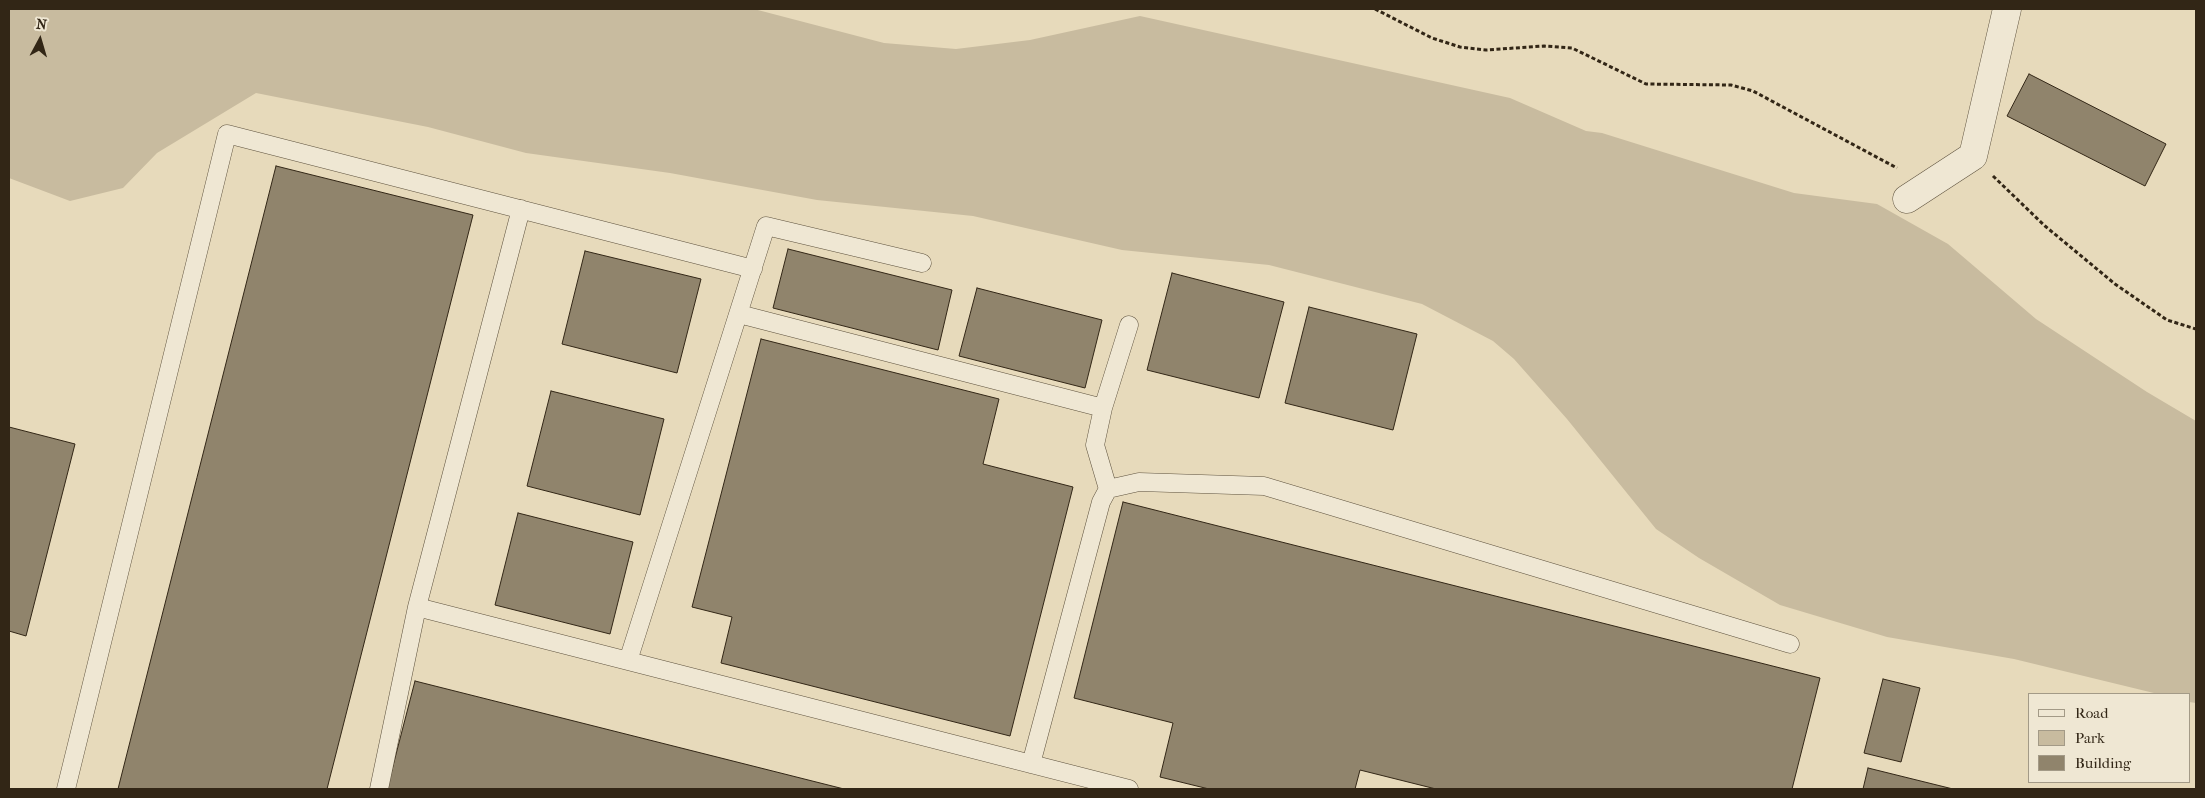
<!DOCTYPE html>
<html>
<head>
<meta charset="utf-8">
<style>
	body { margin:0 }
	#map { position:relative; width:2205px; height:798px; overflow:hidden; background:#e7dabb; font-family:"IM FELL French Canon",serif }
	canvas { display:block }
	.frame { position:absolute; inset:0; border:10px solid #322616; pointer-events:none }
	.legend { position:absolute; left:2028px; top:693px; width:162px; height:90px; box-sizing:border-box; background:#efe7d3; border:1px solid #a39a87; margin:0; padding:6px 9px; list-style:none; font-size:15px; color:#322616 }
	.legend li { display:flex; align-items:center; gap:10px; height:25px }
	.legend b { width:25px; border:1px solid #a39a87 }
	.north { position:absolute; left:15px; top:15px; width:50px; height:50px; -webkit-text-stroke:4px #efe7d3; paint-order:stroke; rotate:6deg; font-size:14px; font-weight:700; line-height:20px; text-align:center; color:#322616 }
	.north::after { content:''; display:block; margin:auto; width:18px; height:22px; background:#322616; clip-path:polygon(50% 0,100% 100%,50% 72%,0 100%) }
</style>
</head>
<body>
<div id="map">
<canvas width="2205" height="798"></canvas>
<div class="frame"></div>
<ul class="legend">
<li><b style="height:6px;background:#efe7d3"></b>Road</li>
<li><b style="height:14px;background:#c8bb9f"></b>Park</li>
<li><b style="height:14px;background:#90846c"></b>Building</li>
</ul>
<div class="north">N</div>
</div>
<script>
const ctx = document.querySelector('canvas').getContext('2d');
ctx.lineJoin = 'round';
function fill(path, color) {
  ctx.fillStyle = color;
  ctx.fill(path, 'evenodd');
}
function toPath(rows) {
  const path = new Path2D();
  for (const r of rows) {
    path.moveTo(r[0], r[1]);
    for (let i = 2; i < r.length; i += 2) path.lineTo(r[i], r[i + 1]);
  }
  return path;
}
function trace(path, color, width, dash) {
  ctx.strokeStyle = color;
  ctx.lineWidth = width;
  ctx.lineCap = dash ? 'butt' : 'round';
  ctx.setLineDash(dash || []);
  ctx.stroke(path);
}
fill(toPath([
	[9,9,754,9,884,43,956,49,1030,40,1140,16,1510,98,1586,131,1602,133,1794,193,1877,204,1948,244,2036,319,2147,392,2196,421,2196,703,2189,702,2189,694,2158,694,2014,659,1887,637,1780,605,1699,558,1656,529,1567,419,1514,359,1493,341,1422,304,1269,265,1122,250,973,216,817,200,670,173,526,153,428,127,256,93,157,153,123,188,70,201,9,178]
]), '#c8bb9f');
const building = toPath([
	[2029,74,2166,144,2145,186,2007,116,2029,74],
	[276,166,473,215,327,789,118,789,276,166],
	[788,249,952,290,938,350,773,308,788,249],
	[585,251,701,279,677,373,562,344,585,251],
	[1172,273,1284,302,1259,398,1147,370,1172,273],
	[977,288,1102,320,1085,388,959,356,977,288],
	[1309,307,1417,334,1393,430,1285,403,1309,307],
	[761,339,999,399,983,464,1073,487,1010,736,721,663,732,617,692,607,761,339],
	[551,391,664,419,640,515,527,486,551,391],
	[9,427,75,444,26,636,9,631,9,427],
	[1123,502,1820,678,1792,789,1436,789,1360,770,1355,789,1209,789,1160,777,1173,723,1074,698,1123,502],
	[518,513,633,542,610,634,495,605,518,513],
	[1883,679,1920,688,1901,762,1864,753,1883,679],
	[415,681,844,789,387,789,415,681],
	[1868,768,1953,789,1863,789,1868,768]
]);
fill(building, '#90846c');
trace(building, '#322616', 1);
const lane = toPath([
	[739,314,1103,408],
	[1108,489,1095,445,1103,408,1129,325],
	[417,607,1129,789],
	[628,661,766,226,922,263],
	[1031,764,1101,502,1108,489,1139,482,1264,486,1790,644],
	[66,789,227,134,753,269],
	[379,789,417,607,521,209]
]);
const street = toPath([
	[1907,199,1973,156,2007,9]
]);
trace(lane, '#5f533f', 19);
trace(street, '#5f533f', 29);
trace(toPath([
	[1375,9,1432,38,1460,47,1486,50,1544,46,1572,48,1646,84,1731,85,1753,91,1897,168],
	[1993,176,2045,226,2115,284,2167,320,2196,329]
]), '#322616', 3, [4, 2.5]);
trace(lane, '#efe7d3', 18);
trace(street, '#efe7d3', 28);
</script>
</body>
</html>
